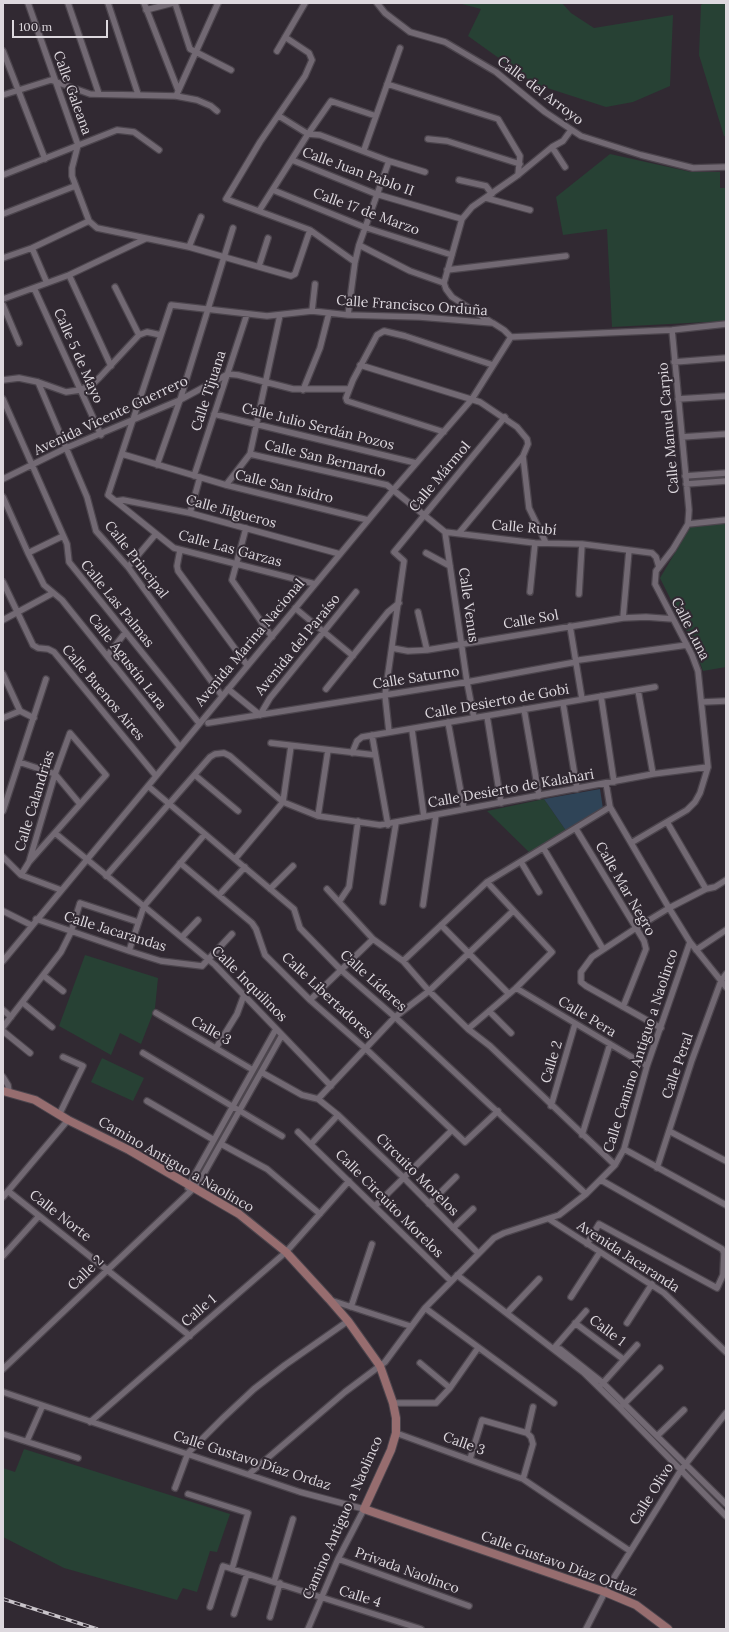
<!DOCTYPE html>
<html>
<head>
<meta charset="utf-8">
<style>
	body { margin:0 }
	#map { position:relative; width:729px; height:1632px; overflow:hidden; background:#312932; font-family:Lora,serif }
	canvas { display:block }
	.frame { position:absolute; inset:0; border:4px solid #ddd8de; pointer-events:none }
	.scale { position:absolute; left:12px; top:20px; width:96px; height:18px; box-sizing:border-box; border:2px solid #ddd8de; border-top:0; padding-left:5px; font-size:12px; line-height:14px; white-space:nowrap; color:#ddd8de; -webkit-text-stroke:3px #312932; paint-order:stroke }
</style>
</head>
<body>
<div id="map">
<canvas width="729" height="1632"></canvas>
<div class="frame"></div>
<div class="scale">100 m</div>
</div>
<script>
const ctx = document.querySelector('canvas').getContext('2d');
ctx.lineJoin = 'round';
function fill(path, color) {
  ctx.fillStyle = color;
  ctx.fill(path, 'evenodd');
}
function toPath(rows) {
  const path = new Path2D();
  for (const r of rows) {
    path.moveTo(r[0], r[1]);
    for (let i = 2; i < r.length; i += 2) path.lineTo(r[i], r[i + 1]);
  }
  return path;
}
function trace(path, color, width, dash) {
  ctx.strokeStyle = color;
  ctx.lineWidth = width;
  ctx.lineCap = dash ? 'butt' : 'round';
  ctx.setLineDash(dash || []);
  ctx.stroke(path);
}
function write(font, color, halo, rows, align = 'center') {
  ctx.font = font + ' Lora,serif';
  ctx.lineWidth = 4;
  ctx.setLineDash([]);
  ctx.textBaseline = 'middle';
  ctx.strokeStyle = halo;
  ctx.fillStyle = color;
  for (const [text, x, y, turn = 0] of rows) {
    ctx.save();
    ctx.translate(x, y);
    ctx.rotate((+turn || 0) * Math.PI / 180);
    ctx.textAlign = isNaN(turn) ? turn : align;
    if (halo) ctx.strokeText(text, 0, 0);
    ctx.fillText(text, 0, 0);
    ctx.restore();
  }
}
fill(toPath([
	[458,3,562,3,571,13,594,28,673,15,670,86,633,102,606,107,535,84,468,36,481,9],
	[704,3,726,3,726,136,724,136,699,55,701,5],
	[610,154,691,172,720,172,720,188,726,188,726,321,612,327,607,229,563,235,556,197],
	[726,523,726,667,703,671,694,646,660,578,691,526],
	[544,799,567,832,530,853,487,811],
	[85,955,158,978,155,1008,141,1044,120,1033,111,1055,59,1026],
	[102,1058,144,1078,133,1101,91,1082],
	[24,1449,230,1514,217,1552,210,1551,197,1592,183,1588,177,1600,64,1568,3,1537,3,1468,15,1472]
]), '#274134');
fill(toPath([
	[600,789,603,809,567,832,544,799]
]), '#2f4457');
const street = toPath([
	[28,3,78,145],
	[68,3,99,94],
	[108,3,138,94],
	[144,3,178,90],
	[175,3,190,49,231,70],
	[377,3,385,13,410,32,445,42,496,72,545,112,581,136,641,155,693,168,726,167],
	[146,10,173,3],
	[285,37,309,53,312,60,305,76,260,142,226,199,310,230,355,262],
	[3,51,45,159],
	[277,51,305,3],
	[387,84,498,119,520,156,518,175],
	[3,95,51,80,90,94,176,96,197,100,211,106,217,111],
	[176,96,218,3],
	[279,116,308,134,320,135,389,161,425,172],
	[428,139,447,141,520,164],
	[78,145,72,168,72,176,89,221,97,228,189,247,291,276,295,274,310,230],
	[552,147,565,167],
	[364,150,400,48],
	[292,160,376,194,462,219],
	[3,175,117,130,134,132,159,150],
	[459,180,486,186,492,194],
	[273,190,364,227,452,255],
	[486,198,530,210],
	[259,211,308,134,331,101,376,116],
	[3,214,75,186],
	[359,245,410,271,444,283],
	[189,247,201,217],
	[32,248,47,283],
	[3,258,32,248,89,221],
	[259,266,268,238],
	[447,270,566,256],
	[69,275,111,366],
	[115,287,139,335],
	[34,288,101,435],
	[3,299,69,275,145,239],
	[3,305,19,343],
	[312,311,315,284],
	[348,315,355,262,359,245,389,161],
	[491,322,452,297,446,289,444,283,462,219,472,207,518,175,552,147,563,141,571,130],
	[672,330,689,510,688,524],
	[511,337,672,330,726,324],
	[674,362,726,358],
	[360,365,480,402,517,427,527,439,528,444,523,456,459,533],
	[3,380,19,378,38,382,66,392,80,390,93,384,100,377,139,335,147,332,161,335],
	[38,382,87,497,96,531,128,567,222,696],
	[303,390,320,348,329,313],
	[3,399,67,544,69,562,199,723],
	[678,399,726,396],
	[214,414,416,463],
	[444,432,347,401,346,398,353,380,377,335,384,331,405,336,493,365],
	[682,437,726,434],
	[122,454,226,485,368,520],
	[250,454,387,485,445,532,535,543,582,544,652,553,656,557,659,567],
	[523,456,529,508,546,543],
	[157,465,180,400,233,228],
	[194,476,247,314],
	[685,476,726,473],
	[3,479,66,448,180,400,228,374,238,375,293,389,349,389],
	[686,484,726,481],
	[226,485,250,454,280,315],
	[3,497,28,553,44,585,62,600,180,747],
	[116,501,123,500,190,513,340,554],
	[190,513,200,477],
	[688,524,726,520],
	[246,528,232,580,272,637],
	[445,532,467,682,474,718],
	[180,550,177,566,178,571,247,665],
	[28,553,63,536],
	[426,553,450,566],
	[128,567,155,535],
	[3,582,33,645,38,648,48,649,54,652,156,776],
	[315,584,174,548,108,495,171,305,267,316,312,311,348,315,420,317,493,323,504,330,511,337],
	[530,592,535,543],
	[579,594,582,544],
	[295,608,353,656],
	[418,612,427,650],
	[623,618,629,550],
	[3,620,53,593],
	[570,626,582,699],
	[392,648,408,651,427,650,623,618,646,617,673,619],
	[107,656,125,633],
	[579,660,687,645],
	[3,674,20,711,34,718],
	[228,689,260,715],
	[326,689,388,612,399,603],
	[638,690,653,774],
	[601,696,614,782],
	[702,702,726,701],
	[563,703,577,789],
	[524,709,539,796],
	[260,715,270,698,356,592],
	[487,716,501,803],
	[3,718,20,711],
	[448,722,464,809],
	[208,723,467,682,576,662],
	[412,730,424,817],
	[389,732,385,695,404,561,394,552,505,417],
	[372,735,388,825],
	[271,743,375,755],
	[352,753,357,741,362,737,655,687],
	[19,762,55,774,80,804],
	[196,776,238,811],
	[606,783,610,807,669,908,690,942,726,987],
	[148,786,294,909,300,928,341,970,395,1017,586,1194],
	[3,811,46,679],
	[318,816,328,750],
	[667,822,706,889],
	[576,829,644,941,646,949,623,1007],
	[55,833,215,965,331,1086],
	[631,843,687,810,695,802,700,793,708,767,698,671,692,655,655,584,656,571,673,549,688,524],
	[544,849,603,949],
	[3,857,21,875,61,890],
	[235,859,283,802,291,746],
	[521,862,539,892],
	[180,863,252,923,256,929,265,955,310,1000,366,1049,465,1142,498,1111],
	[21,875,29,862,55,774,70,733,106,775,29,862],
	[106,876,210,757,215,754,224,753,230,756,283,802,318,816,380,825,653,774,708,767],
	[270,889,293,866],
	[327,889,373,939,403,961,429,991,468,1029,490,1046,615,1165],
	[219,895,245,867],
	[339,902,349,887,358,821],
	[383,902,396,823],
	[423,905,436,815],
	[3,911,31,925],
	[36,919,129,951,161,961,202,966,232,934],
	[441,925,509,994],
	[182,937,198,920],
	[696,950,726,930],
	[129,951,144,906,205,834],
	[3,961,394,489,472,399,511,337],
	[403,961,487,882,610,807],
	[44,976,63,991],
	[516,988,647,1066],
	[310,1000,373,939],
	[23,1003,52,1027],
	[3,1010,11,1017],
	[489,1011,511,1033],
	[156,1013,253,1070],
	[3,1027,61,952,71,932,80,903,138,922],
	[661,1028,586,986,581,982,581,972,592,957,636,928,669,908,706,889,715,887,726,880],
	[468,1029,516,988,552,952,487,882],
	[3,1031,30,1053],
	[216,1048,237,1014,244,995],
	[143,1053,282,1136],
	[261,1072,302,1095,318,1099,338,1115,403,1177,478,1253],
	[3,1077,8,1085,9,1092],
	[318,1099,395,1017,429,991,513,911],
	[147,1101,214,1140],
	[551,1106,575,1024],
	[59,1115,83,1066,63,1057],
	[669,1131,726,1161],
	[298,1132,451,1281],
	[582,1135,610,1044],
	[221,1144,267,1169,320,1214],
	[311,1144,338,1115],
	[624,1149,726,1205],
	[657,1168,692,1060,721,981,726,974],
	[188,1188,195,1174,276,1029],
	[8,1191,190,1336],
	[3,1197,68,1120],
	[429,1204,456,1177],
	[375,1206,452,1130],
	[549,1219,664,1293,726,1352],
	[453,1228,473,1209],
	[587,1244,599,1224,717,1288,723,1275,724,1253,722,1249,601,1180],
	[3,1256,39,1216],
	[457,1275,583,1372,620,1408,726,1516],
	[571,1297,600,1252],
	[330,1300,410,1326],
	[351,1307,372,1244],
	[425,1308,554,1403],
	[507,1313,539,1279],
	[575,1323,623,1359],
	[627,1323,652,1284],
	[554,1348,560,1349,603,1383,726,1504],
	[554,1348,586,1311],
	[420,1363,450,1388],
	[3,1369,194,1188,202,1177,282,1035],
	[602,1384,637,1345],
	[3,1392,300,1492,364,1509,338,1559,308,1629],
	[393,1403,436,1403,450,1388,478,1348],
	[623,1405,660,1368],
	[90,1422,286,1252,349,1181],
	[396,1433,523,1479,630,1551],
	[3,1434,78,1458],
	[657,1436,684,1410],
	[27,1441,42,1407],
	[470,1459,482,1420,527,1433],
	[249,1474,345,1392,385,1362,425,1308,494,1238,504,1233,559,1215,586,1194,615,1165,624,1149,647,1066,690,942],
	[523,1479,533,1444,531,1437,527,1433,533,1407],
	[175,1488,188,1453,223,1418,254,1389,285,1365,348,1321],
	[188,1494,248,1513,232,1569],
	[338,1559,469,1606],
	[274,1582,293,1519],
	[210,1607,223,1566,421,1629],
	[234,1614,247,1574],
	[270,1617,280,1583],
	[586,1629,605,1592,681,1470,726,1413]
]);
const secondary = toPath([
	[3,1091,35,1100,68,1120,129,1150,239,1214,286,1252,329,1299,348,1321,380,1366,393,1403,396,1418,396,1433,391,1450,364,1509,605,1592,636,1605,668,1629]
]);
trace(street, '#4c454d', 8);
trace(secondary, '#4c454d', 10);
trace(street, '#726973', 5.5);
trace(secondary, '#976d6f', 8);
const rail = toPath([
	[3,1599,97,1629]
]);
trace(rail, '#c9c4ca', 3.5);
trace(rail, '#312932', 2, [6]);
write('14px', '#ddd8de', '#312932', [
	["Calle del Arroyo",540,91,37],
	["Calle Galeana",72,93,70],
	["Calle Juan Pablo II",358,172,20],
	["Calle 17 de Marzo",366,212,20],
	["Calle Francisco Orduña",412,306,4],
	["Calle 5 de Mayo",78,356,66],
	["Calle Tijuana",209,391,-72],
	["Avenida Vicente Guerrero",111,416,-25],
	["Calle Julio Serdán Pozos",318,427,14],
	["Calle Manuel Carpio",669,428,-95],
	["Calle San Bernardo",325,459,13],
	["Calle Mármol",440,477,-50],
	["Calle San Isidro",284,487,14],
	["Calle Jilgueros",231,512,15],
	["Calle Rubí",524,528,5],
	["Calle Las Garzas",230,549,15],
	["Calle Principal",136,560,52],
	["Calle Las Palmas",117,604,51],
	["Calle Venus",468,605,82],
	["Calle Sol",531,620,-10],
	["Calle Luna",690,629,63],
	["Avenida Marina Nacional",250,643,-50],
	["Avenida del Paraíso",298,645,-51],
	["Calle Agustín Lara",127,662,52],
	["Calle Saturno",416,678,-9],
	["Calle Buenos Aires",103,693,50],
	["Calle Desierto de Gobi",497,702,-10],
	["Calle Desierto de Kalahari",511,789,-10],
	["Calle Calandrias",35,801,-73],
	["Calle Mar Negro",625,889,60],
	["Calle Jacarandas",115,932,17],
	["Calle Líderes",373,981,42],
	["Calle Inquilinos",249,984,45],
	["Calle Libertadores",327,996,43],
	["Calle Pera",587,1017,31],
	["Calle 3",211,1031,30],
	["Calle Camino Antiguo a Naolinco",641,1051,-72],
	["Calle 2",552,1062,-73],
	["Calle Peral",678,1066,-71],
	["Camino Antiguo a Naolinco",176,1165,30],
	["Circuito Morelos",417,1175,45],
	["Calle Circuito Morelos",389,1204,45],
	["Calle Norte",60,1216,38],
	["Avenida Jacaranda",628,1257,33],
	["Calle 2",86,1273,-44],
	["Calle 1",199,1311,-41],
	["Calle 1",607,1331,37],
	["Calle 3",464,1444,20],
	["Calle Gustavo Díaz Ordaz",252,1461,18],
	["Calle Olivo",652,1494,-58],
	["Camino Antiguo a Naolinco",343,1518,-66],
	["Calle Gustavo Díaz Ordaz",559,1564,20],
	["Privada Naolinco",407,1571,20],
	["Calle 4",360,1597,17]
]);
</script>
</body>
</html>
